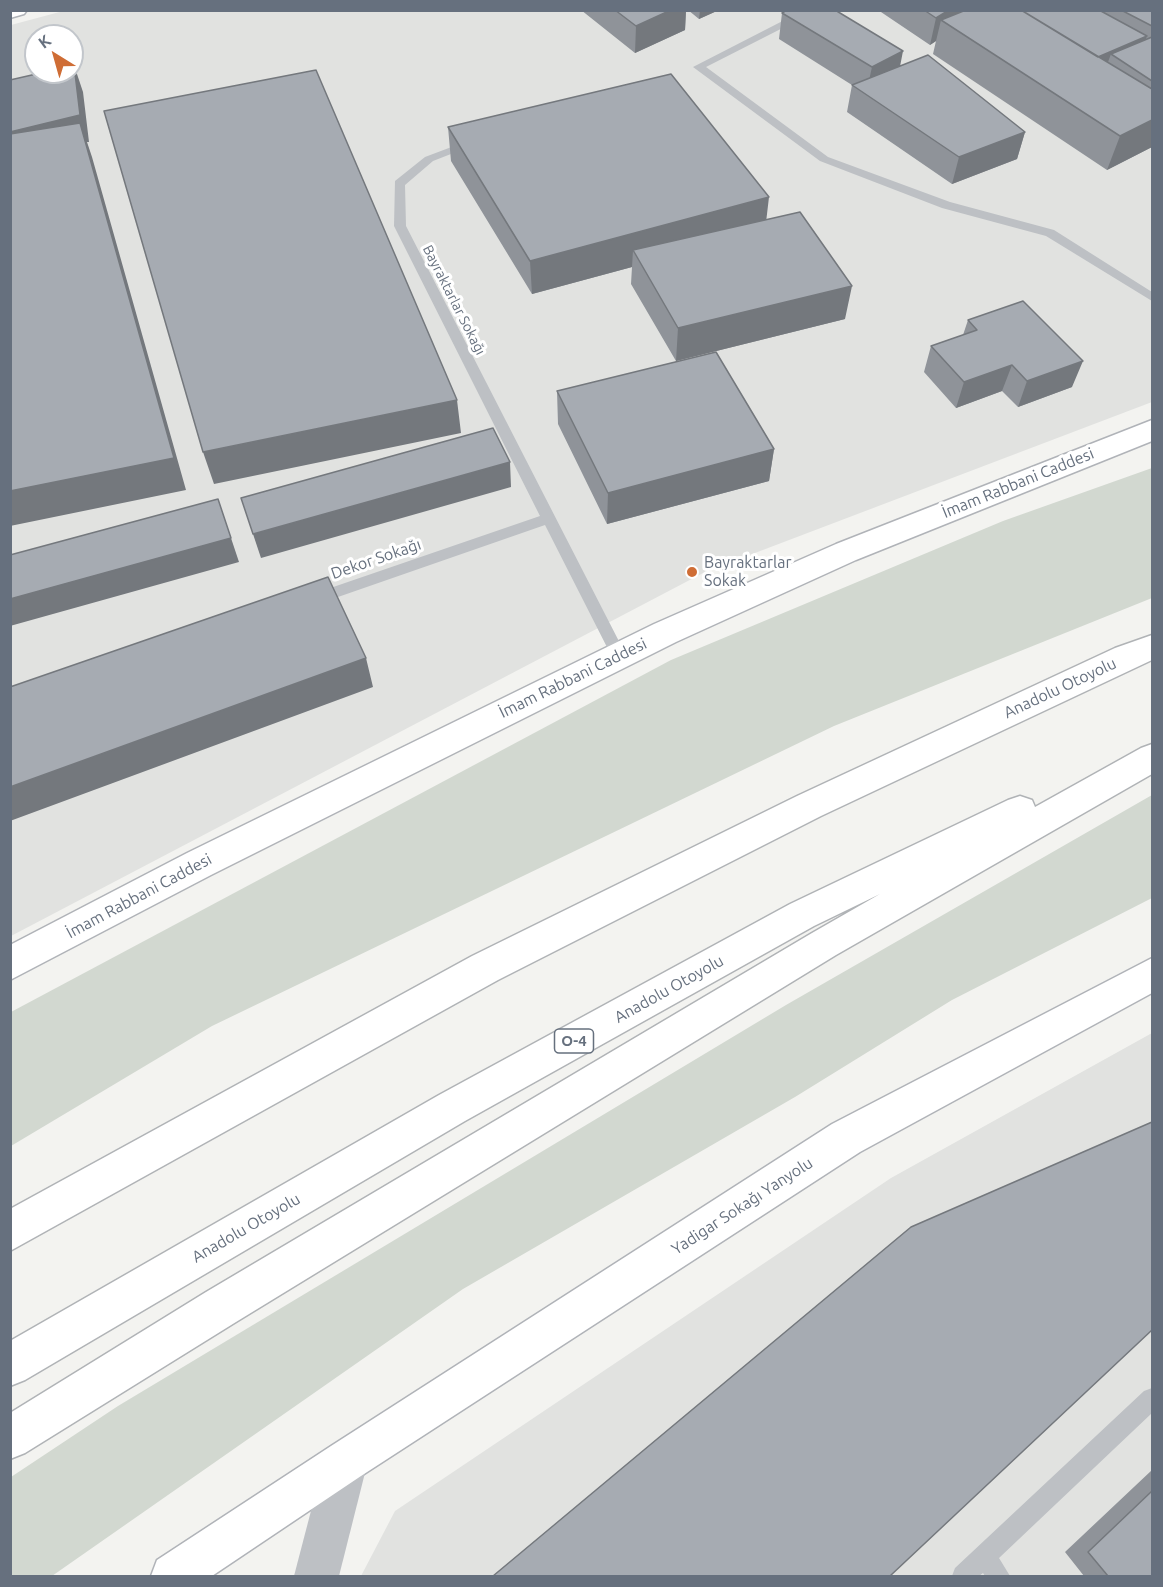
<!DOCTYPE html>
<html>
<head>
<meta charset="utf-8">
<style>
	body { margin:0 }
	#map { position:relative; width:1163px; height:1587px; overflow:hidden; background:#f3f3f0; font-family:Ubuntu,sans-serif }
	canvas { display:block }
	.frame { position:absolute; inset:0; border:12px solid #66707e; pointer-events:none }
	.north { position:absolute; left:24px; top:24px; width:60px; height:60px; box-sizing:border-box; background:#fff; border:2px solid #c2c6cb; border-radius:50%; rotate:323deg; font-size:16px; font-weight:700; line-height:24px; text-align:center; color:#66707e }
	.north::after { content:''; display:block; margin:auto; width:21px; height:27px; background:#cf6d35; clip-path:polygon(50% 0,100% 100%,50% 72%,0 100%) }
</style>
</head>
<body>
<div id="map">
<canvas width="1163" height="1587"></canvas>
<div class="frame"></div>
<div class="north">K</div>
</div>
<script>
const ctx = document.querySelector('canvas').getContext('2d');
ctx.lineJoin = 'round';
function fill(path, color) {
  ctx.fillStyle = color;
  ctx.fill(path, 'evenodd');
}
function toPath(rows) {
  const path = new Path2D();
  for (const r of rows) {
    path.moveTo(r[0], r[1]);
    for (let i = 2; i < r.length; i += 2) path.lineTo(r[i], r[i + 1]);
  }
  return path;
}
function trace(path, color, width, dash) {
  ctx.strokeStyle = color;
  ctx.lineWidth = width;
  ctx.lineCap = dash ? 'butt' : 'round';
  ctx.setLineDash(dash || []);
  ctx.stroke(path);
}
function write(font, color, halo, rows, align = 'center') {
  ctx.font = font + ' Ubuntu,sans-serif';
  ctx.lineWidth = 6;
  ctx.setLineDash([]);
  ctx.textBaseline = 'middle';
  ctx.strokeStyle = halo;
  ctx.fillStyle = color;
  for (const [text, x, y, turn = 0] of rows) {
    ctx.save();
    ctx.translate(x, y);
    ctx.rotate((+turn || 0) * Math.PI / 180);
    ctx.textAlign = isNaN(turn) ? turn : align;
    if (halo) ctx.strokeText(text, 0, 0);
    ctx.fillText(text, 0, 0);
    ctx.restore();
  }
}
fill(toPath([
	[67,10,1152,11,1152,402,705,572,11,936,11,25],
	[36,36,72,36,72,72,36,72],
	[1152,1033,1152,1576,361,1576,395,1511,891,1178]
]), '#e1e2e0');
fill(toPath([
	[1152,468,1152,598,834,726,212,1026,11,1146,11,1012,671,660,1003,521],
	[1152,795,1152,898,952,1000,795,1097,463,1289,52,1576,11,1576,11,1477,118,1406,786,1005]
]), '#d2d8d0');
const secondary = toPath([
	[10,10,27,10,24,14,10,18,10,10],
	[1152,420,1152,441,856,560,676,642,211,875,10,980,10,945,187,853,654,624,836,544,1152,420],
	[1152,958,1152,993,860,1152,361,1476,212,1576,151,1576,157,1560,331,1446,832,1124,1152,958]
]);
const highway = toPath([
	[1152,635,1152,660,821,816,498,980,10,1251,10,1209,472,956,797,796,1115,648,1152,635],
	[1152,744,1152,774,836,955,236,1322,25,1453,10,1459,10,1413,206,1292,812,933,880,894,814,926,465,1121,25,1380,10,1386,10,1341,439,1095,790,904,1008,800,1020,796,1032,800,1035,807,1141,748,1152,744]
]);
trace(secondary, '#b0b3b8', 3);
trace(highway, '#b0b3b6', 3);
fill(toPath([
	[804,10,818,10,706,67,828,157,950,202,1054,230,1152,292,1152,301,1046,236,942,208,820,161,693,67,804,10],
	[470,140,474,141,474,145,433,161,405,185,406,226,626,655,623,659,618,661,613,659,545,525,315,605,310,603,308,599,310,595,540,516,394,226,395,181,425,157,470,140],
	[1152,1388,1152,1413,999,1558,1010,1576,985,1576,983,1573,979,1576,952,1576,955,1568,1144,1391,1152,1388]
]), '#bdc0c4');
fill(toPath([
	[346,1439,361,1446,368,1461,339,1576,294,1576,324,1461,331,1446,346,1439]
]), '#bdc0c4');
fill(secondary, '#fff');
fill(highway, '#fff');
fill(toPath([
	[581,10,686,10,685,30,635,53],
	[688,10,719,10,699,19],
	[878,10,1152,10,1152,147,1107,170,933,54,936,41,930,45],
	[782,13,900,66,1025,132,1017,159,952,184,847,112,852,85,779,39],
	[448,127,766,220,845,319,676,361,631,284,632,267,532,294,451,161],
	[968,320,1072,387,1018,407,1002,391,956,408,924,372,931,346,963,335],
	[557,391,774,449,769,481,607,524,558,424],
	[1152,1470,1152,1576,1084,1576,1065,1552]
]), '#8f9399');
fill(toPath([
	[671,10,686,10,685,30,635,53,636,26],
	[700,10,719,10,699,19],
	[949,10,986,10,941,20,936,41,930,45,936,18],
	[1147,36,1137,63,1111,54,1102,78,1092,60],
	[903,51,898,77,866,94,872,67],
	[74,65,83,92,89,142,87,142,92,157,186,490,10,526,10,132],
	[1152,120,1152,147,1107,170,1120,136],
	[1025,132,1017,159,952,184,959,157],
	[769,197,765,231,633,250,632,267,532,294,530,261],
	[852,286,845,319,676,361,678,328],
	[1083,361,1072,387,1018,407,1027,381],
	[1012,365,1002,391,956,408,964,382],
	[457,400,461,433,214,484,203,452],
	[774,449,769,481,607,524,608,493],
	[510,462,511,487,261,558,253,534],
	[218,499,239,562,10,626,10,599],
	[366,658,373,687,10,821,10,787]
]), '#74787d');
const building = toPath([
	[615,10,671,10,636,26,615,10],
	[787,10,835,10,903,51,872,67,782,13,787,10],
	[924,10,949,10,936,18,924,10],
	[966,10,1021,10,1152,89,1152,120,1120,136,941,20,966,10],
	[1021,10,1099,10,1147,36,1098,57,1021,10],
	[1121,10,1152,10,1152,26,1121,10],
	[1152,37,1152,81,1111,54,1152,37],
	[928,55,1025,132,959,157,852,85,928,55],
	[74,65,80,115,10,132,10,80,45,72,72,72,72,66,74,65],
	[316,70,457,400,203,452,104,111,316,70],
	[671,74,769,197,530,261,448,127,671,74],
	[80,123,174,458,10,491,10,134,80,123],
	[800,212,852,286,678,328,633,250,800,212],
	[1023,301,1083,361,1027,381,1012,365,964,382,931,346,977,330,968,320,1023,301],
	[716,352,774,449,608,493,557,391,716,352],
	[493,428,510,462,253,534,241,498,493,428],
	[218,499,231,538,10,599,10,555,218,499],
	[328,577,366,658,10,787,10,687,328,577],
	[1152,1122,1152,1330,890,1576,493,1576,911,1227,1152,1122],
	[1152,1491,1152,1576,1108,1576,1088,1552,1152,1491]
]);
fill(building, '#a6abb2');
trace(building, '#74787d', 1.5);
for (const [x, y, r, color] of [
	[692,572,6,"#cf6d35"]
]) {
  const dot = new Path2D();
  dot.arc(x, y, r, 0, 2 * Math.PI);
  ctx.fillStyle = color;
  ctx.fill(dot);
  trace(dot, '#fff', 2);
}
write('14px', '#66707e', '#fff', [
	["Bayraktarlar Sokağı",454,300,63]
]);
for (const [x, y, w] of [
	[574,1041,39]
]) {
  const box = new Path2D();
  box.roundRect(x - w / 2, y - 12, w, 24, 4.5);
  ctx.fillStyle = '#fff';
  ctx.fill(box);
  trace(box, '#66707e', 1.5);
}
write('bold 15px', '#66707e', null, [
	["O-4",574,1041]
]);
write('16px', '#66707e', '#fff', [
	["İmam Rabbani Caddesi",1018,483,-22],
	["Dekor Sokağı",376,559,-19],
	["İmam Rabbani Caddesi",573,678,-26],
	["Anadolu Otoyolu",1060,688,-25],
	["İmam Rabbani Caddesi",139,896,-28],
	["Anadolu Otoyolu",669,989,-29],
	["Yadigar Sokağı Yanyolu",742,1206,-33],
	["Anadolu Otoyolu",246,1228,-30]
]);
write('16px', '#66707e', '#fff', [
	["Bayraktarlar",704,563],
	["Sokak",704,581]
], 'left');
</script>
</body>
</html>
